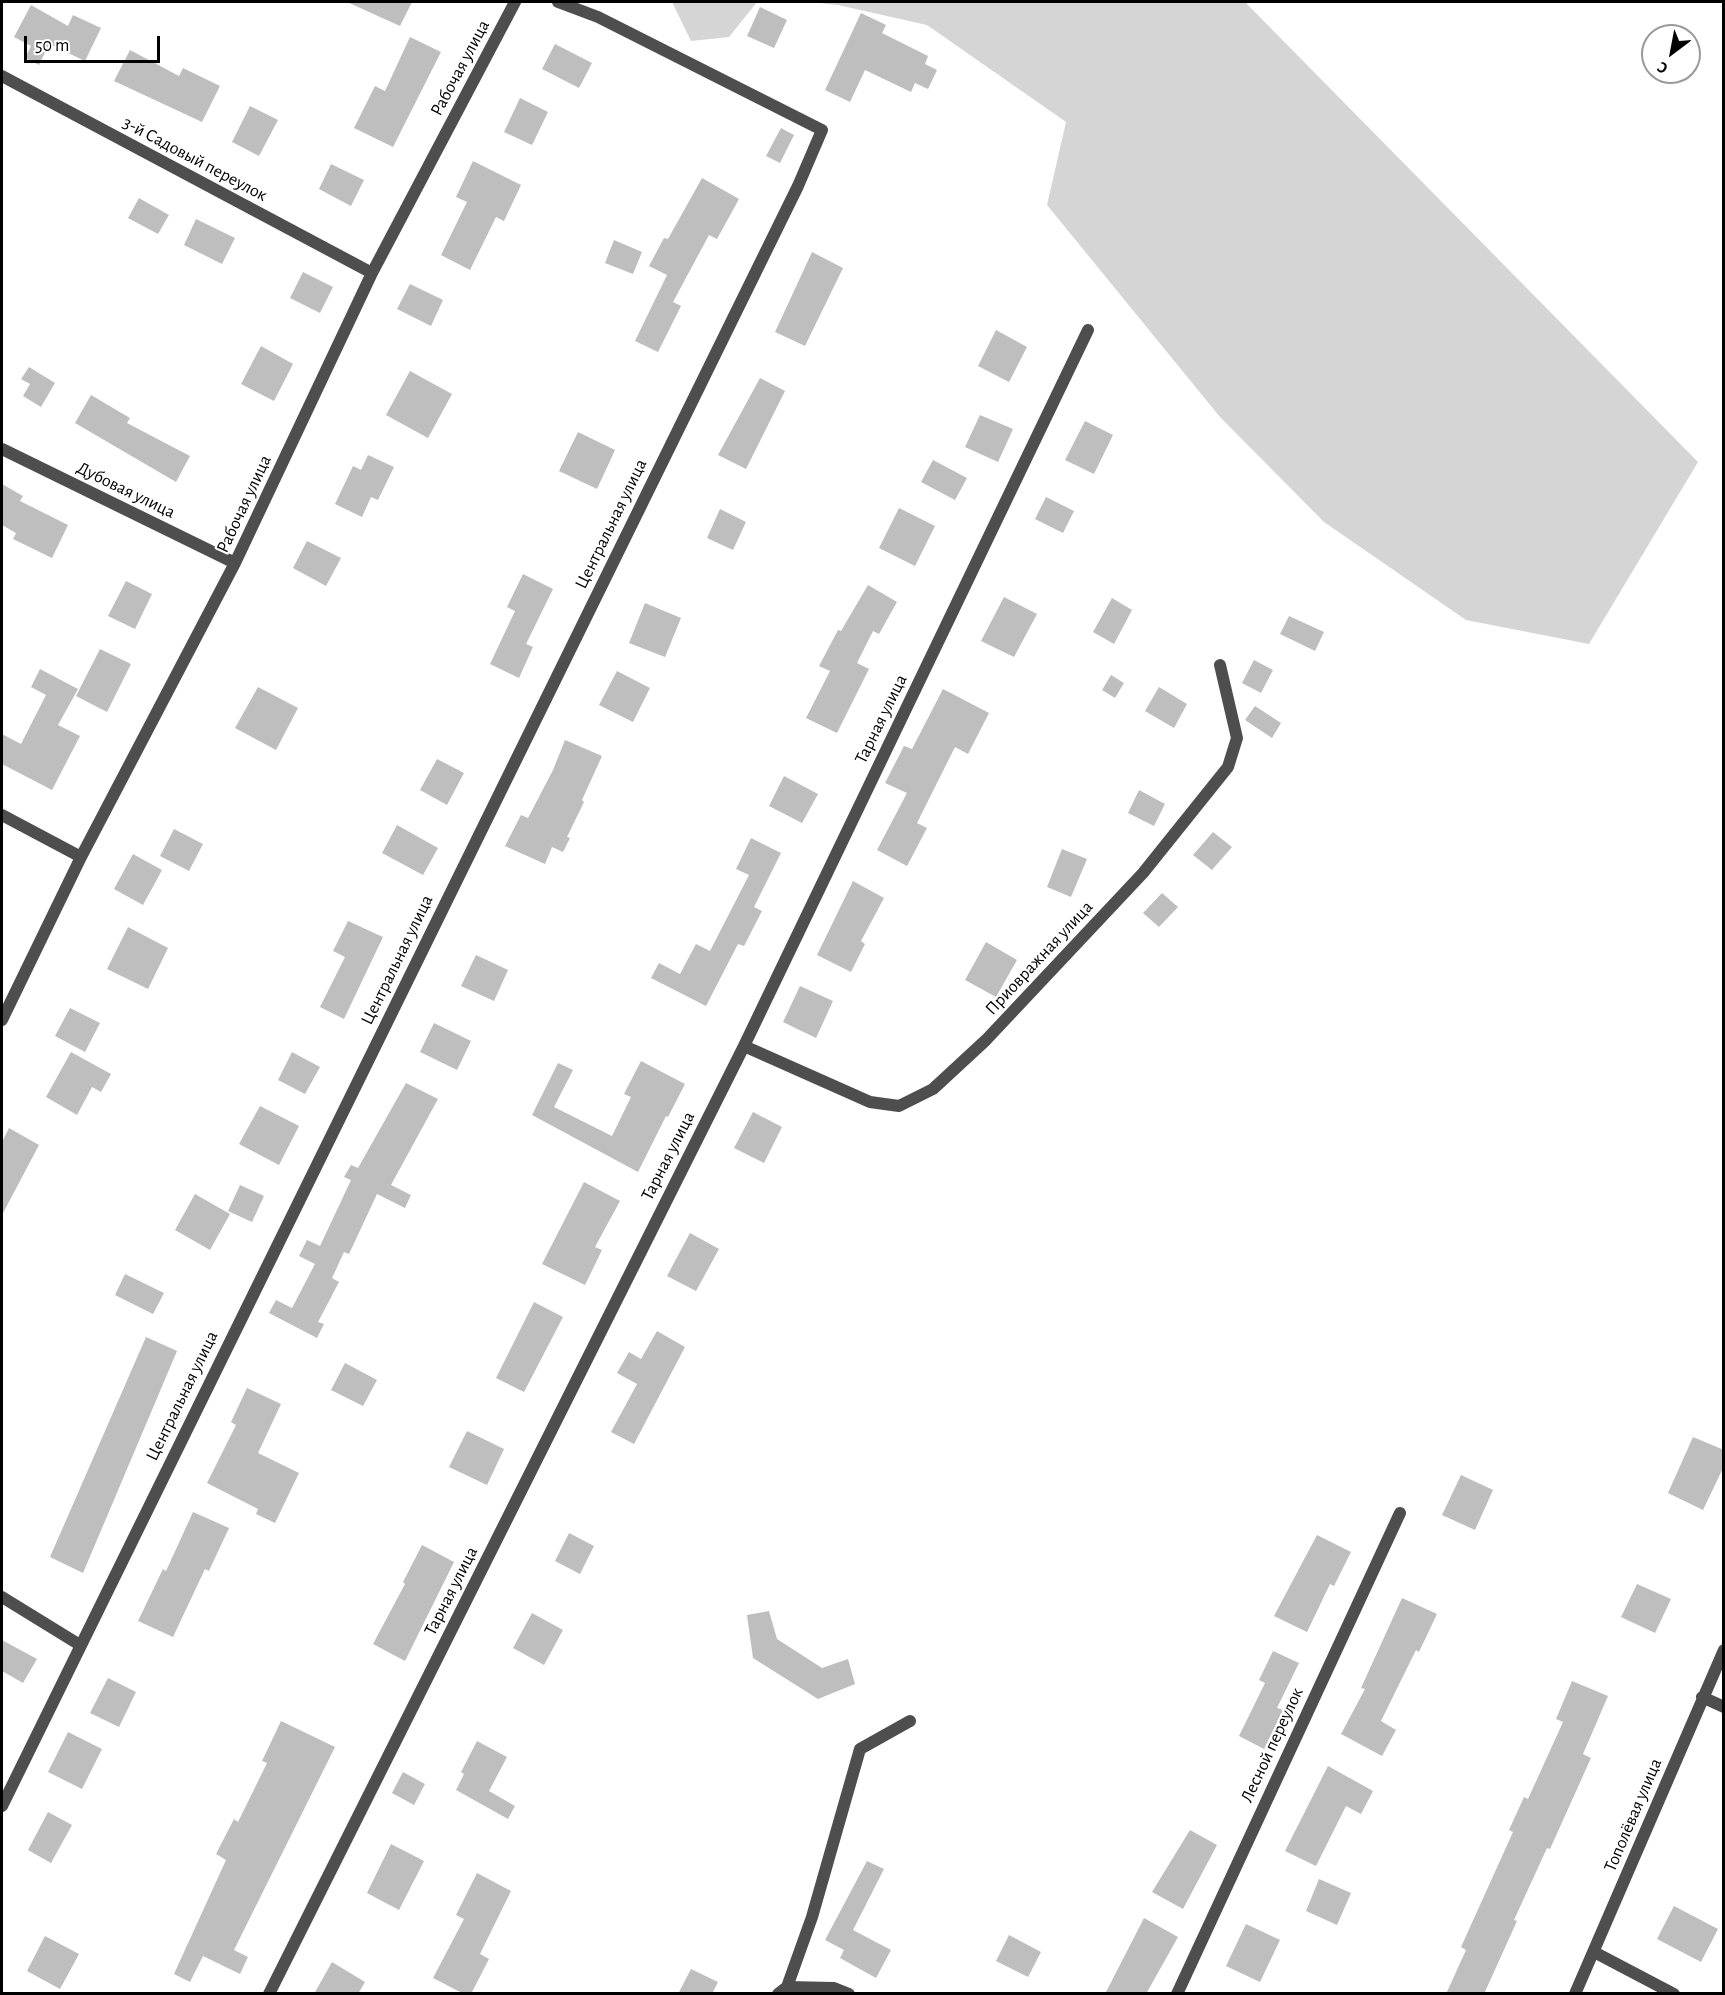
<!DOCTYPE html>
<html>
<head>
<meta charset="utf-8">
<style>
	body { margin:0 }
	#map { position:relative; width:1725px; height:1995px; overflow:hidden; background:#fff; font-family:"Alegreya Sans",sans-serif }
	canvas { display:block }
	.frame { position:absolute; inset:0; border:3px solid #000; pointer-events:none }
	.north { position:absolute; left:1641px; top:24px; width:60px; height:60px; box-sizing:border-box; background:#fff; border:2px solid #999; border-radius:50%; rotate:212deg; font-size:16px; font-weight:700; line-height:24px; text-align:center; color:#000 }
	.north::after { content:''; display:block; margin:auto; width:21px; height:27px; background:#000; clip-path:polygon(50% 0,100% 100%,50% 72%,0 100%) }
	.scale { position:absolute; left:24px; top:36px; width:136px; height:27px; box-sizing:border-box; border:3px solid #000; border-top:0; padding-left:8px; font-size:18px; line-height:21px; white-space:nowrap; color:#000; -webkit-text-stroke:4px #fff; paint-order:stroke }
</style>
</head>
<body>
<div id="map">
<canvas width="1725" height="1995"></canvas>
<div class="frame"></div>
<div class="north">С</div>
<div class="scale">50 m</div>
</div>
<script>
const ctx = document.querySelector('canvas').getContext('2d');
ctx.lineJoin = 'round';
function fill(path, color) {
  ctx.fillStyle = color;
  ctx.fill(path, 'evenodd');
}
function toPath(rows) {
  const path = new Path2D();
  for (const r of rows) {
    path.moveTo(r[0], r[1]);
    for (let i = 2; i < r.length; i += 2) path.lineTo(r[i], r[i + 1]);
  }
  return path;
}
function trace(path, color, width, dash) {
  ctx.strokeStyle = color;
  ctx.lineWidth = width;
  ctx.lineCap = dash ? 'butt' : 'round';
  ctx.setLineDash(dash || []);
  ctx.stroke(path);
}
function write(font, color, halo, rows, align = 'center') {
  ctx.font = font + ' "Alegreya Sans",sans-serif';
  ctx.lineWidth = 4.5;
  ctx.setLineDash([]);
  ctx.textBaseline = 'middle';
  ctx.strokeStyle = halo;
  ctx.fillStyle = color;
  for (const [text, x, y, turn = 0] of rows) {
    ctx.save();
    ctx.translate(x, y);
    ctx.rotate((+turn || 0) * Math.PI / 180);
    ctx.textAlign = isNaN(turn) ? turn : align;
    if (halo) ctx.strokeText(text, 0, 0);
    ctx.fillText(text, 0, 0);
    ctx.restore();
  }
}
fill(toPath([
	[672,2,757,2,729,37,691,41],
	[811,2,1245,2,1698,462,1589,644,1466,620,1324,522,1220,417,1047,205,1066,122,927,25,838,5]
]), '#d5d5d5');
fill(toPath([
	[347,2,412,2,400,26],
	[31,5,68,26,73,15,101,28,85,61,49,44,39,65,25,58,31,46,14,37],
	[760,7,787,20,774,48,747,36],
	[861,13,886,25,882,33,928,56,925,64,937,70,928,89,915,83,911,92,865,70,850,102,825,90],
	[410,37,441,52,393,147,354,128,375,86,385,91],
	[555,44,592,63,579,88,542,69],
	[130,50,179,76,183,68,220,86,202,122,114,81],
	[520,98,548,112,532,145,504,132],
	[250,106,278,120,259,156,232,142],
	[781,128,794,135,780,163,766,156],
	[473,161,521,185,504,221,496,217,470,270,441,255,467,202,456,197],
	[331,164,364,180,351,206,319,189],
	[702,178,739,199,717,239,709,235,673,302,681,306,658,352,635,341,667,275,649,266,664,238,668,239],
	[139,198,169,215,158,234,128,218],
	[196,219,235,238,222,264,184,245],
	[614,240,642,252,633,274,605,263],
	[812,252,843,268,805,346,775,332],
	[303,272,333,287,320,313,290,298],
	[410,284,443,300,431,326,397,309],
	[996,330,1027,347,1009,382,978,366],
	[261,346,293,364,274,401,241,384],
	[29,367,55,383,41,407,23,396,30,384,21,379],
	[410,371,452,394,428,438,386,415],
	[760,378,785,391,746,469,718,455],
	[91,395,130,418,127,423,190,456,176,482,75,423],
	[980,415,1013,429,998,462,965,447],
	[1085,421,1113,435,1094,474,1065,460],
	[578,432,615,450,597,489,559,471],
	[368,455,394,467,378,500,371,497,362,517,335,504,353,466,361,470],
	[933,460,967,478,955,500,921,482],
	[2,484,23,496,20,501,68,525,52,558,13,539,16,533,2,525],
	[1046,497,1074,511,1063,533,1035,519],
	[899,508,935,526,915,566,879,548],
	[720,509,746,522,733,550,707,538],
	[307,541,341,558,326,586,293,568],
	[523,574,553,589,526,644,533,647,519,678,490,664,515,611,507,607],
	[126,581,152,594,135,629,108,616],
	[868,585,897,602,879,634,873,631,857,663,869,669,837,733,806,718,830,671,819,666,838,630,841,631],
	[1004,597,1037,614,1014,657,981,641],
	[1112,598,1132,610,1114,644,1093,632],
	[645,603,681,618,665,657,629,643],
	[1289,616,1324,632,1315,651,1280,634],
	[100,649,131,664,107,712,76,696],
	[1254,660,1273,670,1261,693,1242,683],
	[40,669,78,689,58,725,80,736,52,790,2,764,2,734,21,744,46,695,31,687],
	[617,671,650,688,633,722,599,705],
	[1111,675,1124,683,1115,698,1102,690],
	[258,687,298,708,276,750,235,728],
	[1159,687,1187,704,1174,728,1145,711],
	[943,689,989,713,968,754,955,747,917,823,927,828,907,866,877,850,907,793,885,783,904,746,912,749],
	[1255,706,1281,723,1272,738,1245,720],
	[565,740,602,756,582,800,584,802,567,837,570,838,563,852,552,847,545,864,505,846,521,815,528,818,553,770],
	[437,759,464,773,447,805,420,790],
	[784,776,818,794,802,823,769,806],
	[1139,790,1165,804,1154,826,1128,813],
	[397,825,438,848,423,875,382,853],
	[174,829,203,844,189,871,160,856],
	[1213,832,1232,847,1212,870,1193,855],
	[751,838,781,853,754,907,762,911,744,946,738,944,706,1006,651,978,659,963,680,974,696,944,710,951,749,875,736,869],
	[1062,849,1087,859,1071,897,1047,887],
	[133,854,162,870,143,905,114,889],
	[853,881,884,898,861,941,865,944,851,972,817,955],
	[1162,893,1178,907,1159,927,1143,913],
	[348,921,383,937,344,1019,320,1007,345,957,333,951],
	[128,927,168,948,148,989,107,969],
	[986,942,1017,960,996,997,965,980],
	[476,955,508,970,494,1001,461,986],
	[800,986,833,1001,816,1038,783,1022],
	[70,1008,100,1023,85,1052,55,1036],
	[434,1023,471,1041,457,1070,420,1052],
	[71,1052,111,1074,101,1092,92,1087,77,1115,46,1097],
	[292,1052,320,1067,305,1094,278,1080],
	[641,1061,685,1084,668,1117,666,1116,638,1172,532,1115,558,1063,573,1070,554,1107,612,1136,631,1097,624,1094],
	[406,1083,438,1099,391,1185,411,1195,405,1208,377,1194,349,1254,344,1252,332,1278,339,1282,318,1322,324,1324,317,1338,269,1313,276,1300,292,1308,315,1264,299,1256,307,1240,320,1246,351,1180,344,1177,351,1165,358,1168],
	[260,1106,299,1126,279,1165,239,1144],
	[753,1112,782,1127,764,1163,734,1148],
	[9,1128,39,1145,2,1215,2,1142],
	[584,1182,620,1201,595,1247,602,1250,585,1285,542,1264],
	[240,1185,264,1196,252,1222,228,1211],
	[195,1194,230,1214,210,1250,175,1230],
	[690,1233,719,1249,696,1291,667,1276],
	[125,1274,164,1293,153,1314,115,1295],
	[534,1302,563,1317,524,1392,496,1378],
	[657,1331,685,1347,634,1444,611,1432,637,1384,617,1373,629,1352,641,1359],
	[146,1337,177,1351,83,1573,50,1557],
	[345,1363,377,1380,363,1406,331,1390],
	[247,1388,281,1404,258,1453,299,1473,275,1523,256,1514,258,1509,207,1483,236,1425,231,1422],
	[467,1431,504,1449,487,1485,449,1467],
	[1693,1437,1724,1450,1724,1466,1703,1510,1668,1493],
	[1461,1475,1493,1490,1475,1530,1442,1515],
	[193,1512,229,1528,209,1571,205,1569,173,1637,138,1621,163,1569,166,1571],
	[569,1533,594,1546,580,1574,555,1561],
	[1317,1535,1351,1552,1334,1586,1330,1584,1307,1632,1274,1616],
	[422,1545,454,1562,405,1661,373,1644,405,1584,403,1582],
	[1637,1584,1671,1599,1655,1633,1621,1617],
	[1402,1598,1437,1614,1419,1652,1416,1650,1381,1721,1396,1730,1382,1756,1341,1734,1365,1689,1361,1688],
	[769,1611,777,1639,822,1668,848,1659,855,1684,818,1699,753,1658,747,1615],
	[532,1613,563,1630,544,1665,513,1648],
	[2,1640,37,1659,23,1683,2,1671],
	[1273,1651,1299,1663,1277,1708,1283,1710,1264,1749,1239,1736,1265,1683,1259,1680],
	[108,1678,136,1692,119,1727,90,1713],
	[1572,1681,1608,1696,1583,1754,1591,1758,1550,1849,1547,1848,1514,1920,1517,1921,1484,1994,1446,1994,1466,1950,1461,1947,1513,1832,1509,1830,1524,1797,1528,1799,1563,1722,1556,1719],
	[281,1721,335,1747,234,1950,248,1957,240,1974,203,1956,190,1982,174,1974,226,1860,216,1854,234,1819,238,1822,267,1763,262,1761],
	[68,1732,102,1749,82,1789,48,1772],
	[477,1741,507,1757,489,1791,515,1806,508,1819,456,1790,464,1774,461,1772],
	[1328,1766,1373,1791,1361,1814,1346,1806,1316,1866,1285,1851],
	[403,1772,425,1784,414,1805,392,1793],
	[48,1812,72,1825,51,1863,28,1850],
	[1190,1830,1217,1845,1183,1909,1152,1892],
	[391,1844,424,1861,399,1910,367,1893],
	[867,1861,884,1869,853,1930,891,1950,876,1978,840,1958,844,1950,825,1940],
	[477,1873,511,1891,480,1954,489,1959,471,1994,464,1994,433,1978,464,1919,456,1915],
	[1319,1879,1351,1893,1337,1925,1306,1911],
	[1674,1906,1718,1929,1701,1962,1657,1939],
	[1144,1918,1178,1937,1146,1994,1105,1994],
	[1246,1924,1280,1940,1260,1982,1226,1966],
	[1009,1935,1041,1952,1028,1977,996,1961],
	[45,1936,79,1954,60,1989,27,1971],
	[332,1962,365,1982,358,1994,314,1994],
	[691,1969,718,1982,712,1994,678,1994]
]), '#bebebe');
trace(toPath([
	[2,76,372,273],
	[2,449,235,563],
	[2,815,81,857],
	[2,1020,81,857,235,563,372,273,515,2],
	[744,1046,870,1102,899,1106,933,1089,986,1040,1143,873,1228,767,1237,738,1220,665],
	[2,1597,80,1645],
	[1702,1697,1724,1707],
	[2,1806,798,186,822,130,598,17,558,2],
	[1594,1952,1674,1994],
	[787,1987,812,1917,860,1749,910,1721],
	[269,1994,744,1046,1088,330],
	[778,1994,787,1987,834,1988,849,1994],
	[1177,1994,1400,1513],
	[1575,1994,1724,1650]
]), '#4e4e4e', 12);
write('18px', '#000', '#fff', [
	["Рабочая улица",460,68,-62],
	["3-й Садовый переулок",195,159,28],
	["Дубовая улица",126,490,26],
	["Рабочая улица",244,504,-65],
	["Центральная улица",611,524,-64],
	["Тарная улица",881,719,-64],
	["Приовражная улица",1039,958,-47],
	["Центральная улица",397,960,-64],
	["Тарная улица",668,1156,-63],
	["Центральная улица",182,1396,-64],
	["Тарная улица",451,1591,-63],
	["Лесной переулок",1272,1745,-65],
	["Тополёвая улица",1633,1815,-67]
]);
</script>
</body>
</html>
